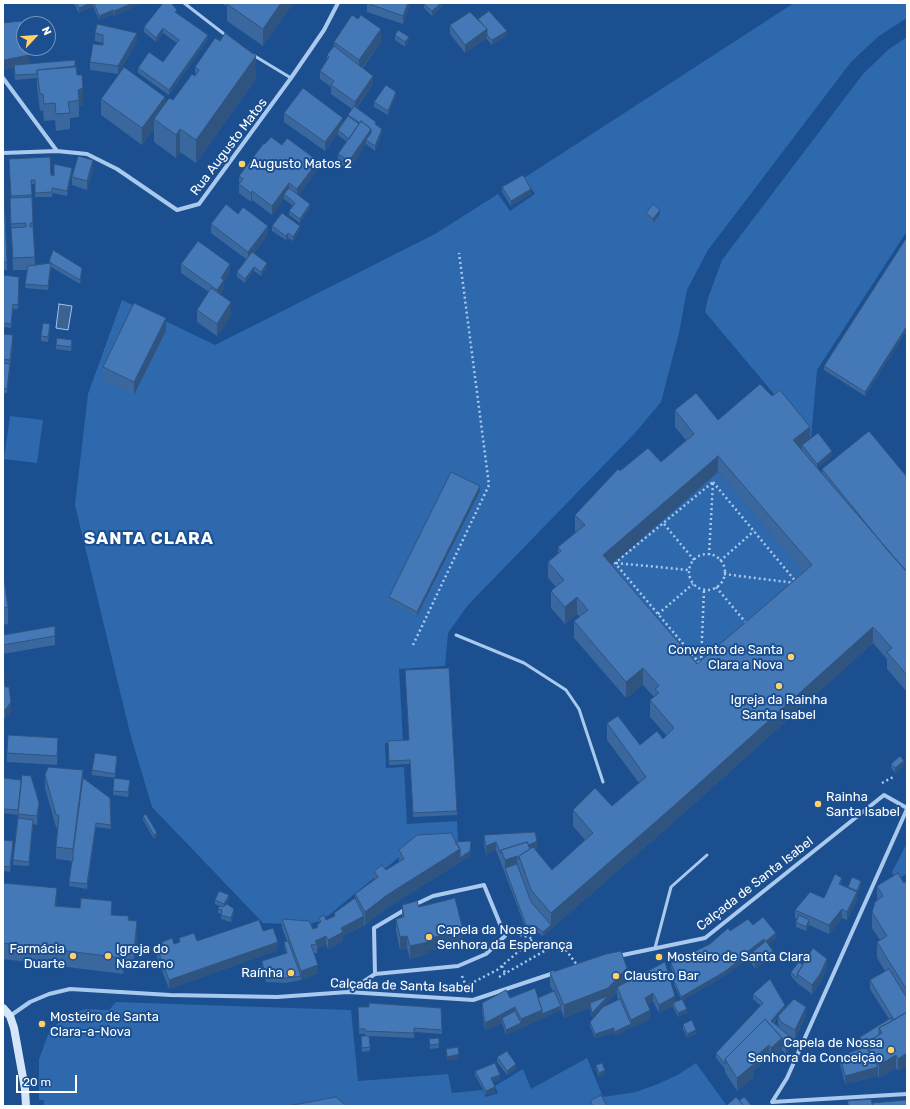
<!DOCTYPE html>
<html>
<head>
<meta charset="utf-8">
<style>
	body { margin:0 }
	#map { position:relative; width:910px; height:1109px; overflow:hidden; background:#1b4f8f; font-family:Rubik,sans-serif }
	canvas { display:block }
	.frame { position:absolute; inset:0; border:4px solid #fff; pointer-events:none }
	.north { position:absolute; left:16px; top:16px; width:40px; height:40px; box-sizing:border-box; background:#1b4f8f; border:1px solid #7695bc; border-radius:50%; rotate:64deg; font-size:11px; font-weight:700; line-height:16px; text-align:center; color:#fff }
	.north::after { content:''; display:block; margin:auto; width:14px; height:18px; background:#ffd166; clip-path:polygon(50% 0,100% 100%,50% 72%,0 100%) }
	.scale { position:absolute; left:16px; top:1075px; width:61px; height:18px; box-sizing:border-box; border:2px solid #fff; border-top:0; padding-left:5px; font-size:12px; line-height:14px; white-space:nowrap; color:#fff; -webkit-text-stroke:3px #1b4f8f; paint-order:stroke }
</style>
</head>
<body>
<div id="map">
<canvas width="910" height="1109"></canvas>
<div class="frame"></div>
<div class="north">N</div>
<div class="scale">20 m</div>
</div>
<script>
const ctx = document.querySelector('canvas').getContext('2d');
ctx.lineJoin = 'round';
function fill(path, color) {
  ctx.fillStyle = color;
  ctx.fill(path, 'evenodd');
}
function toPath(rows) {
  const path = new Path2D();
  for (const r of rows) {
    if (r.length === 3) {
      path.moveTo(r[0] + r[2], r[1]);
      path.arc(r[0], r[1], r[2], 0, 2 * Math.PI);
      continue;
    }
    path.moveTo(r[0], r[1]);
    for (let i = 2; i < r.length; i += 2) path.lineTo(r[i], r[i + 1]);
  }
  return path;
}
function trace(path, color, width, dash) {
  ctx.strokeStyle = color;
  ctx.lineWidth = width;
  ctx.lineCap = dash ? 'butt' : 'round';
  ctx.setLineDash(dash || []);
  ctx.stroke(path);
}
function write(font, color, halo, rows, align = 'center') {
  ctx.font = font + ' Rubik,sans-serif';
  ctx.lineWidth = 4;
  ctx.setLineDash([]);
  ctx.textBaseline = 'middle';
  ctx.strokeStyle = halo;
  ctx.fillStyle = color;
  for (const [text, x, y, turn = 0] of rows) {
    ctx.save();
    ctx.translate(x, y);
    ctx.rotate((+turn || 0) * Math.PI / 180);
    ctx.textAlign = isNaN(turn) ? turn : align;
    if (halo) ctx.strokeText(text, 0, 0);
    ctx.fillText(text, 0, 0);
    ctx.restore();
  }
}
fill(toPath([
	[794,3,907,3,907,18,879,36,851,62,708,250,687,290,679,333,661,402,635,433,468,605,448,633,445,666,399,669,403,742,385,743,386,768,404,767,407,824,457,821,458,842,415,844,329,915,319,921,307,925,263,923,152,807,130,733,75,505,88,394,122,300,215,345,435,234,498,194,510,211,535,194,524,178],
	[907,37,907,231,817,370,811,438,705,312,708,298,722,260,863,74,889,49],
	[10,416,43,420,37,463,4,459],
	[718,472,812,582,697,681,603,572],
	[907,843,907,874,896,880,892,872],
	[116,1002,351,1010,358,1081,448,1074,452,1093,483,1090,486,1097,498,1093,495,1086,523,1069,531,1089,587,1058,603,1097,636,1092,658,1084,679,1074,696,1063,727,1106,44,1106,44,1100,39,1100,39,1059,49,1032,62,1019,73,1013,86,1009,109,1010]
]), '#2e69ad');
const water = toPath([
	[59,304,72,306,68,330,56,328,59,304]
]);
fill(water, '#3c6290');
trace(water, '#9cc4f0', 1);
trace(toPath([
	[713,482,797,583,701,665,615,563,713,482],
	[664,524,694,560],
	[707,572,18],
	[709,555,713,482],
	[720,561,754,531],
	[616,563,689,570],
	[724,574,795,583],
	[716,587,747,624],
	[658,614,693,584],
	[413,645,489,485,459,253],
	[701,663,704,590],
	[882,783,895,776],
	[502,966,505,973],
	[462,976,466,986,497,970,533,939,522,935,518,935],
	[499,977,560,942,577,965]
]), '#a9c9ee', 2.5, [2, 3]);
trace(toPath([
	[184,3,228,37],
	[253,55,291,78],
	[456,635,524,663,566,690,579,709,603,782],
	[655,948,671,887,707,855]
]), '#a9c9ee', 3);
trace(toPath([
	[3,78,57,151],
	[3,153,57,151,87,154,117,169,177,210,199,204,291,78,324,30,338,3],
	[907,809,787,1078,772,1102,907,1094],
	[618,956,705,938,884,795,907,808],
	[375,974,374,928,406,909],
	[348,992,375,974,458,966,486,954,505,936,484,885,433,896,414,905],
	[10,1016,30,1002,49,994,70,989,170,995,277,997,348,992,473,1000,554,973]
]), '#a9c9ee', 4);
trace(toPath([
	[3,1008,10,1016,14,1028,25,1089,26,1106]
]), '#d6e6fa', 8);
fill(toPath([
	[74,3,142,3,114,16,113,14,99,20,93,6,79,13],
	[222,3,227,3,226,6],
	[293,3,263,46,227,21,227,4],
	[367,3,411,3,403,24,367,12],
	[444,3,444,4,432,16,424,8,424,4],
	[177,13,208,39,169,95,138,73,138,68,163,62,177,43,163,33,156,42,144,32,144,27],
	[478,19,507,35,492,45,486,38,465,53,450,34,450,25],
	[3,23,29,64,75,67,83,105,79,106,79,117,70,118,70,129,56,131,55,120,44,121,43,110,40,111,37,87,37,78,15,80,14,67,4,69,3,68],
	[95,33,137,41,118,74,90,70,90,62,103,45,103,43,95,41],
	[395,35,409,41,405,47,395,40],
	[334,42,381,42,363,68,373,84,357,108,376,125,382,134,375,151,366,144,349,170,338,162,338,154,347,142,338,135,338,133,325,151,284,122,284,113,343,123,348,116,348,115,352,109,331,94,331,87,320,79,320,71,327,60,327,55,334,46],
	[195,67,256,79,196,163,180,152,176,158,154,142,154,129,142,145,101,115,101,99,165,102,173,100,195,76],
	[396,96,388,115,374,107,374,102],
	[265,144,282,145,318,169,299,195,310,208,300,223,289,215,289,211,293,206,284,199,272,215,252,200,251,202,239,193,239,176],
	[9,163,54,175,72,172,67,196,52,193,52,197,35,197,35,184,31,184,35,265,49,264,49,262,82,272,80,284,51,267,48,290,25,288,27,270,13,270,10,211,10,198,11,198],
	[93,169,87,190,72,185,72,177],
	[3,171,7,262,7,270,3,270],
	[502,187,531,194,511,206,502,192],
	[646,213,660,214,653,223,646,217],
	[238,214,268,234,254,253,267,267,261,276,254,271,245,283,237,277,237,272,246,259,211,233,211,224],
	[272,226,300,230,293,241,288,238,286,240,272,231],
	[907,237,907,330,865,396,824,370,824,366],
	[181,264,230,272,224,281,224,289,220,295,231,315,217,336,197,322,197,310,209,292,181,273],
	[3,275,19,277,18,309,13,309,11,328,3,327],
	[50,329,48,342,41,341,41,336],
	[166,331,134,395,103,380,103,367],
	[3,334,13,344,7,393,3,393],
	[56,345,72,345,71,351,56,349],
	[675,410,718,420,810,439,832,456,817,468,822,473,822,469,907,477,907,692,887,669,887,659,873,643,676,820,543,936,535,931,526,929,496,850,486,855,484,844,484,835,537,849,535,850,552,870,585,840,573,826,573,810,612,806,639,783,607,740,607,723,640,745,663,739,666,735,650,717,650,700,654,697,643,685,626,698,574,638,574,621,580,617,577,614,565,624,551,608,551,591,556,587,548,578,548,562,558,553,558,547,576,532,575,531,575,515,620,471,661,462,686,440,675,427],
	[718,472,803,572,697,664,611,564],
	[480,491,417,616,389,602,389,597],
	[3,573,8,607,8,624,3,625],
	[3,635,55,635,55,645,3,654],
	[3,665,5,687,11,711,5,718,3,719],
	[409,740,457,811,457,815,413,817,410,764,389,765,388,741],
	[58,746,57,765,7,762,7,753],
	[117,760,115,778,92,775,92,770],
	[891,764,904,765,895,773,891,768],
	[45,775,83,778,110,798,111,829,96,827,87,889,69,886,72,861,56,859,56,847,58,828,56,827,45,788],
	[3,778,39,811,37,825,33,824,29,866,13,865,18,815,3,813],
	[130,784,128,797,113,795,113,791],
	[143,816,157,837,154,839,143,820],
	[3,840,13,846,10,872,3,871],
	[455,842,471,845,470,856,387,908,365,925,343,936,343,941,328,949,326,944,317,949,317,953,314,953,318,973,301,980,286,983,266,982,262,966,262,961,286,953,284,946,284,942,287,941,282,928,282,919,313,929,317,928,317,925,319,924,319,918,326,920,334,916,334,913,355,898,355,894,374,880,374,871,386,870,399,862,399,850],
	[907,881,907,1066,898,1071,896,1068,879,1078,878,1076,845,1084,840,1064,840,1056,863,1048,860,1042,860,1037,889,1019,870,989,870,980,885,971,877,958,877,942,880,940,872,928,872,912,877,900,877,886,904,883],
	[3,883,57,906,112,915,129,920,137,937,134,968,124,967,123,974,3,959],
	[842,885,848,887,861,886,857,895,857,900,847,920,842,918,829,934,809,925,806,931,796,927,796,922,797,919,795,918,795,910,824,898],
	[229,899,226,905,234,913,231,922,221,919,221,914,218,913,218,909,219,906,215,904,215,900],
	[402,905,419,907,463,943,428,951,428,954,410,959,407,948,400,950,396,931,396,919,402,917],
	[753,925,776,938,768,944,773,956,755,969,749,959,749,955,744,958,744,962,724,976,683,1000,687,1013,678,1017,673,1007,673,1006,659,1013,653,1001,648,1004,650,1019,614,1036,614,1033,595,1038,590,1026,590,1022,618,1000,617,996,617,992,592,1017,590,1008,564,1018,561,1010,506,1035,502,1023,485,1031,482,1011,482,1003,510,998,538,998,553,991,550,986,550,973,627,981,626,983,665,962,675,1002,681,999,674,985,674,977,671,967,671,963,710,944,730,931],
	[263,931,278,950,169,989,157,957,157,948,162,946,162,942,174,944,179,943,179,938,197,941],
	[803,965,827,967,820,983,812,994,797,983,791,976,791,972],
	[753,994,785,1008,806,1016,795,1039,791,1037,793,1043,786,1054,782,1050,771,1061,769,1058,754,1070,754,1077,737,1091,725,1072,725,1069,716,1058,716,1053,761,1006,753,999],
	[778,1017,778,1024,780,1027,774,1023],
	[358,1007,441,1008,442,1034,414,1032,414,1038,365,1036,365,1034,359,1034],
	[683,1024,696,1034,687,1038,683,1029],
	[361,1036,370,1047,370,1051,362,1052],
	[429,1039,439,1044,439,1048,430,1049],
	[497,1057,516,1069,507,1075,497,1062],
	[596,1065,605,1075,599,1077,596,1069],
	[475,1071,500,1079,493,1082,495,1092,486,1095,475,1075]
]), '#3a679d');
fill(toPath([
	[91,3,93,3,93,6,79,13,79,8],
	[133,3,142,3,114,16,114,11],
	[281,3,293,3,263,46,263,29],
	[408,3,411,3,403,24,403,16],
	[441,3,444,3,444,4,432,16,432,11],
	[113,10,113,14,99,20,99,16],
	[163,28,163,33,156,42,156,38],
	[381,29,381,42,359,72,359,60],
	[487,29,487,37,465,53,465,45],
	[507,31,507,35,492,45,492,40],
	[137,33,137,41,118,74,118,66],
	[208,35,208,39,169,95,169,90],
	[409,37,409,41,405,47,405,42],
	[29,55,29,64,4,69,4,60],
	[256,56,256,79,196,163,196,140],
	[373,76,373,84,355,110,355,102],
	[83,88,83,105,79,106,78,90],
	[396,92,396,96,388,115,388,111],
	[165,97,165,113,154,119,154,129,142,145,142,128],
	[343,118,343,126,338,130,338,133,325,151,325,142],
	[180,129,180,152,176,158,176,135],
	[371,129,371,137,366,140,366,144,349,170,349,161],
	[382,129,382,134,375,151,375,146],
	[93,160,93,169,87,190,87,181],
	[318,161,318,169,297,198,297,189],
	[72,168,72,172,67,196,67,191],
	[289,183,289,192,284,194,284,199,272,215,272,206],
	[531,189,531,194,511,206,511,201],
	[252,191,252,200,251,202,251,193],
	[310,204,310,208,300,223,300,219],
	[660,210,660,214,653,223,653,219],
	[268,226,268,234,248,261,248,252],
	[300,226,300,230,293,241,293,237],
	[288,233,288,238,286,240,286,236],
	[51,263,51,268,48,290,48,286],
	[267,263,267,267,261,276,261,272],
	[230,264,230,272,224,281,224,289,217,299,217,290,221,278],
	[254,267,254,271,245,283,245,279],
	[231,302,231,315,217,336,217,324],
	[166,318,166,331,134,395,134,382],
	[907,326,907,330,865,396,865,392],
	[13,335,13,344,7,393,7,389],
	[810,427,810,443,802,445,802,450,793,457,793,440],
	[832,451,832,456,817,468,817,464],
	[718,456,718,472,603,572,603,555],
	[480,486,480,491,417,616,417,612],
	[577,597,577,614,565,624,565,607],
	[873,627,873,643,676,820,543,936,543,932,551,925,551,913],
	[643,668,643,685,626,698,626,682],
	[11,702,11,711,5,718,5,710],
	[117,756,117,760,115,778,115,774],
	[904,761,904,765,895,773,895,768],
	[83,770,83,783,73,861,73,849],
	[39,803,39,811,37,825,37,816],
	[33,820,33,824,29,866,29,862],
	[96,823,96,827,87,889,87,884],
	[157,833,157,837,154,839,154,835],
	[471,841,470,856,387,908,365,925,365,912,387,895],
	[537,841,537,849,527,855,517,856,517,868,505,868,505,860,502,853],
	[496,842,496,850,486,855,486,846],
	[842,878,842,886,839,884],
	[861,881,861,886,857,895,857,891],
	[57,888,57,905,55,922,55,906],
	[857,892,857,900,847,920,847,912],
	[229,895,229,899,224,909,224,904],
	[112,901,112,917,111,915],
	[234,909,234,913,231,922,231,918],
	[842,909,842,918,829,934,829,925],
	[364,916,364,925,343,936,343,941,328,949,328,940,341,928],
	[809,920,809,925,806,931,806,927],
	[137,921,137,937,134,968,134,952],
	[463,930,463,943,428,951,428,954,410,959,410,946,427,939],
	[776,933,776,938,766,946,766,941],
	[326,936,326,944,317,949,317,944,315,941],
	[407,936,407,948,400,950,400,937],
	[764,939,764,944,744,958,744,962,724,976,681,1001,681,997,743,955],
	[278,942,278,950,169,989,169,980],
	[124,951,124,967,123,974,123,958],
	[773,951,773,956,755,969,755,964],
	[827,959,827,967,820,983,812,994,812,985],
	[318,965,318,973,301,980,301,971],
	[627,968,627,981,618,990,617,987,617,992,592,1017,592,1013,590,1003,590,1008,564,1018,564,1005],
	[653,993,653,1001,645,1006,645,998],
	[675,996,675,1005,673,1003,673,1006,659,1013,659,1005],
	[785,1005,785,1009,778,1016,778,1017,771,1025,771,1021],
	[561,1006,561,1010,542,1019,542,1014],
	[515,1007,515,1015,502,1018,502,1023,485,1031,485,1023],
	[806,1007,806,1016,795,1039,795,1030],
	[687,1009,687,1013,678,1017,678,1013],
	[542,1010,542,1019,506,1035,506,1030,521,1023,521,1019],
	[650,1010,650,1019,614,1036,614,1032,631,1024,631,1020],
	[614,1028,614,1033,595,1038,595,1034],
	[696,1030,696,1034,687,1038,687,1034],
	[782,1038,782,1050,771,1061,771,1048],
	[793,1039,793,1043,786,1054,786,1049],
	[769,1045,769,1058,754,1070,754,1077,737,1091,737,1078,751,1060],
	[907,1053,907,1066,898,1071,898,1059],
	[459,1054,459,1059,447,1061,447,1057],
	[896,1055,896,1068,879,1078,879,1065],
	[516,1064,516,1069,507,1075,507,1071],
	[878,1067,878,1076,845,1084,845,1076],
	[605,1070,605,1075,599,1077,599,1073],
	[500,1075,500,1079,491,1083,491,1078],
	[495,1087,495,1092,486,1095,486,1091]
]), '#305480');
const building = toPath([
	[76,3,91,3,79,8,76,3],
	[94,3,133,3,114,11,113,10,99,16,94,3],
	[163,3,171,3,177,10,175,12,208,35,169,90,138,68,149,52,163,62,179,40,163,28,156,38,144,27,163,3],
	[227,3,281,3,263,29,227,4,227,3],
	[367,3,408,3,403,16,367,3],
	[425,3,441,3,432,11,424,4,425,3],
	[489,11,507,31,492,40,487,35,487,29,478,19,489,11],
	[470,12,487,29,465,45,450,25,470,12],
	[352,15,358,19,361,15,381,29,359,60,334,42,352,15],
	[21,21,24,34,24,48,28,48,29,55,4,60,3,59,3,23,21,21],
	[97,24,137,33,118,66,90,62,93,44,103,45,103,35,95,33,97,24],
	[398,30,409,37,405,42,395,35,398,30],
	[225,33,256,56,196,140,180,129,176,135,154,119,169,98,173,100,192,74,195,76,199,70,195,67,215,38,220,41,225,33],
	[334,46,373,76,355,102,331,85,334,81,320,71,329,57,327,55,334,46],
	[75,60,75,67,37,70,37,74,15,75,14,65,75,60],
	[76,66,77,75,82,75,83,88,78,90,79,100,68,102,70,113,56,114,55,103,44,104,43,94,40,94,37,70,76,66],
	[124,67,165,97,142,128,101,99,124,67],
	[386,85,396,92,388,111,374,102,386,85],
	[303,88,343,118,325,142,284,113,303,88],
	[354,106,376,122,375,124,382,129,375,146,366,140,371,133,371,129,361,121,360,123,348,115,354,106],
	[348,116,359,124,349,139,338,130,348,116],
	[361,121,371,129,349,161,338,154,361,121],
	[271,137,282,145,287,138,318,161,297,189,289,183,272,206,252,191,251,193,239,184,243,179,239,176,264,143,265,144,271,137],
	[78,156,93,160,87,181,72,177,78,156],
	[50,157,51,175,54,176,54,164,72,168,67,191,52,188,52,192,35,193,35,180,31,180,32,195,11,196,9,159,50,157],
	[3,171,7,262,3,262,3,171],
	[523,175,531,189,511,201,502,187,523,175],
	[289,188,310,204,300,219,289,211,295,203,284,194,289,188],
	[32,197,33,223,30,223,30,227,33,227,35,257,13,258,11,228,26,227,26,223,11,224,10,198,32,197],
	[226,204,238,214,243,207,268,226,248,252,211,224,226,204],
	[653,204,660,210,653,219,646,213,653,204],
	[282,213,300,226,293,237,288,233,286,236,272,226,282,213],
	[907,237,907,326,865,392,824,366,907,237],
	[198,241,230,264,221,278,224,280,217,290,181,264,198,241],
	[53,250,82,268,80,280,49,262,53,250],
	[252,252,267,263,261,272,254,267,245,279,237,272,252,252],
	[51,263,48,286,25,284,28,266,51,263],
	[3,275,19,277,18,305,13,304,11,324,3,323,3,275],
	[211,288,231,302,217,324,197,310,211,288],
	[134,303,166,318,134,382,103,367,134,303],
	[43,323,50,324,48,337,41,336,43,323],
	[3,334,13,335,10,360,3,359,3,334],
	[57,338,72,340,71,347,56,345,57,338],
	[3,363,10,364,7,389,3,388,3,363],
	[760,384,772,396,780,390,810,427,793,440,907,572,907,675,887,652,892,648,873,627,676,804,551,913,531,890,519,856,533,847,552,870,593,833,573,810,595,788,612,806,646,777,607,723,618,716,640,745,657,731,663,739,674,728,650,700,659,693,655,689,659,686,643,668,626,682,574,621,588,610,577,597,565,607,551,591,564,580,548,562,561,551,558,547,585,525,575,515,618,469,620,471,648,448,661,462,694,434,675,410,696,393,718,420,760,384],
	[718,456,812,565,697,664,603,555,718,456],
	[869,431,907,477,907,572,889,552,822,469,869,431],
	[818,433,832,451,817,464,802,445,818,433],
	[451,472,480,486,417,612,389,597,451,472],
	[3,573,8,607,3,608,3,573],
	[55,626,55,636,3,645,3,635,55,626],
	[3,665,5,687,9,687,11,702,5,710,3,710,3,665],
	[449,668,457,811,413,813,410,760,389,761,388,741,409,740,405,670,449,668],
	[8,735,58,738,57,756,7,753,8,735],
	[95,753,117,756,115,774,92,770,95,753],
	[900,756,904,761,895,768,891,764,900,756],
	[48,767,83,770,73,849,56,847,59,815,56,815,45,775,48,767],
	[22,775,31,776,39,803,37,816,18,814,22,775],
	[3,778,21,780,18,810,3,809,3,778],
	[83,778,110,798,111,825,96,823,87,884,69,882,72,861,73,861,73,852,83,778],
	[114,778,130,780,128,792,113,791,114,778],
	[146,814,157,833,154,835,143,816,146,814],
	[18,818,33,820,29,862,13,860,18,818],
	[535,832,537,841,529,845,527,842,501,850,501,854,496,842,486,846,484,835,535,832],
	[451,833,460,849,387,895,365,912,355,894,378,877,374,871,382,865,386,870,404,859,399,850,417,835,451,833],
	[3,840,13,841,10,867,3,866,3,840],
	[471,841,470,851,460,858,460,849,455,842,471,841],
	[527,842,530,849,519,856,519,860,517,856,505,860,501,850,527,842],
	[517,864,531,902,551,925,543,932,535,926,526,925,505,868,517,864],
	[898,873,904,883,907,881,907,990,877,942,887,936,872,912,875,902,883,896,877,886,898,873],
	[835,874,842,878,839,884,857,892,847,912,842,909,829,925,795,910,810,892,824,898,835,874],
	[852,877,861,881,857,891,848,887,852,877],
	[3,883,57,888,55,906,80,908,81,898,112,901,111,915,129,916,128,920,137,921,134,952,124,951,123,958,3,943,3,883],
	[219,891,229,895,224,904,215,900,219,891],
	[355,898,364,916,341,928,343,932,328,940,326,936,315,941,317,944,311,945,318,965,301,971,282,919,309,921,313,929,318,927,317,925,321,922,319,918,324,915,326,920,335,916,334,913,355,898],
	[455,898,463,930,427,939,428,942,410,946,407,936,400,937,396,919,404,917,402,905,417,901,419,907,455,898],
	[227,904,234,909,231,918,221,915,222,910,218,909,220,906,223,907,227,904],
	[799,915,809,920,806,927,796,922,799,915],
	[763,917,776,933,766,941,764,939,743,955,744,957,724,972,681,997,674,981,675,973,671,963,710,944,728,928,730,931,748,919,753,925,763,917],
	[259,920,263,931,273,928,278,942,169,980,157,948,164,946,162,942,172,938,174,944,180,942,179,938,194,933,197,941,259,920],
	[288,941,301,976,286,978,266,978,262,961,287,953,284,942,288,941],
	[766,941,773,951,755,964,749,955,766,941],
	[813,948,827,959,820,974,812,985,797,974,813,948],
	[621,951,627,968,608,988,564,1005,550,973,606,954,621,951],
	[665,962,675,996,659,1005,653,993,645,998,650,1010,631,1020,617,987,665,962],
	[799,962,803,965,797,974,797,978,791,972,799,962],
	[889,969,907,998,907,1012,894,1020,870,980,889,969],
	[770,979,785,1005,771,1021,793,1039,786,1049,782,1045,782,1038,765,1019,725,1059,725,1064,716,1053,763,1003,753,994,770,979],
	[535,988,542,1010,521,1019,515,1007,485,1023,482,1003,506,990,510,998,535,988],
	[554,991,561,1006,542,1014,542,1010,538,998,554,991],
	[608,996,592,1013,590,1003,608,996],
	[620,999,631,1024,614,1032,614,1028,595,1034,590,1022,603,1007,620,999],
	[682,999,687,1009,678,1013,673,1003,682,999],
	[794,999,806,1007,795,1030,781,1022,778,1016,794,999],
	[369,1003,441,1008,442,1030,414,1028,414,1033,365,1031,365,1029,359,1029,358,1007,369,1007,369,1003],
	[515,1011,521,1023,506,1030,502,1018,515,1011],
	[907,1012,907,1053,898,1059,896,1055,879,1065,866,1043,882,1033,879,1028,907,1012],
	[891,1018,892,1021,879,1028,879,1035,866,1043,866,1047,860,1037,891,1018],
	[765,1019,782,1038,771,1048,769,1045,751,1060,754,1064,737,1078,725,1059,765,1019],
	[692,1020,696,1030,687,1034,683,1024,692,1020],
	[361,1036,369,1036,370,1047,362,1048,361,1036],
	[439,1038,439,1044,430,1045,429,1039,439,1038],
	[458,1047,459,1054,447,1057,446,1049,458,1047],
	[866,1047,878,1067,845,1076,840,1056,866,1047],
	[507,1051,516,1064,507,1071,497,1057,507,1051],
	[495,1063,500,1075,491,1078,495,1087,486,1091,475,1071,495,1063],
	[602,1063,605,1070,599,1073,596,1065,602,1063],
	[601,1095,607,1106,593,1106,590,1101,601,1095],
	[336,1097,346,1106,288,1106,336,1097],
	[736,1097,744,1106,726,1106,736,1097],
	[744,1097,752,1106,744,1106,739,1101,744,1097],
	[871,1099,873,1106,849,1106,847,1101,871,1099],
	[907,1100,907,1106,873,1106,872,1103,907,1100],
	[847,1105,848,1106,834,1106,847,1105]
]);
fill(building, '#4478b7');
trace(building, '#305480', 1);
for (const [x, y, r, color] of [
	[242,164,4,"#ffd166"],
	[791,657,4,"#ffd166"],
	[779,686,4,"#ffd166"],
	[818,804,4,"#ffd166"],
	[429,937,4,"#ffd166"],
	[73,956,4,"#ffd166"],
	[108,956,4,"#ffd166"],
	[659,957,4,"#ffd166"],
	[291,973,4,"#ffd166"],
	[616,976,4,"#ffd166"],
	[42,1024,4,"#ffd166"],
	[891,1050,4,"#ffd166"]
]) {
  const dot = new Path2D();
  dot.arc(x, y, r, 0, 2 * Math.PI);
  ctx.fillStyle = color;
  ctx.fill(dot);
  trace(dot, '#1b4f8f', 1.5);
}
write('13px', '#fff', '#1b4f8f', [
	["Rua Augusto Matos",229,147,-53],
	["Calçada de Santa Isabel",755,884,-38],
	["Calçada de Santa Isabel",402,986,2]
]);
write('13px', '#fff', '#1b4f8f', [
	["Augusto Matos 2",250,164],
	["Convento de Santa",783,650,"right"],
	["Clara a Nova",783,665,"right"],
	["Igreja da Rainha",779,700,"center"],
	["Santa Isabel",779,715,"center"],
	["Rainha",826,797],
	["Santa Isabel",826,812],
	["Capela da Nossa",437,930],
	["Senhora da Esperança",437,945],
	["Farmácia",65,949,"right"],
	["Duarte",65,964,"right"],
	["Igreja do",116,949],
	["Nazareno",116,964],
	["Mosteiro de Santa Clara",667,957],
	["Raínha",283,973,"right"],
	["Claustro Bar",624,976],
	["Mosteiro de Santa",50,1017],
	["Clara-a-Nova",50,1032],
	["Capela de Nossa",883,1043,"right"],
	["Senhora da Conceição",883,1058,"right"]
], 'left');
ctx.letterSpacing = '1px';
write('bold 17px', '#fff', '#1b4f8f', [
	["SANTA CLARA",149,539]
]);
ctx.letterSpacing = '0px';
</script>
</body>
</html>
